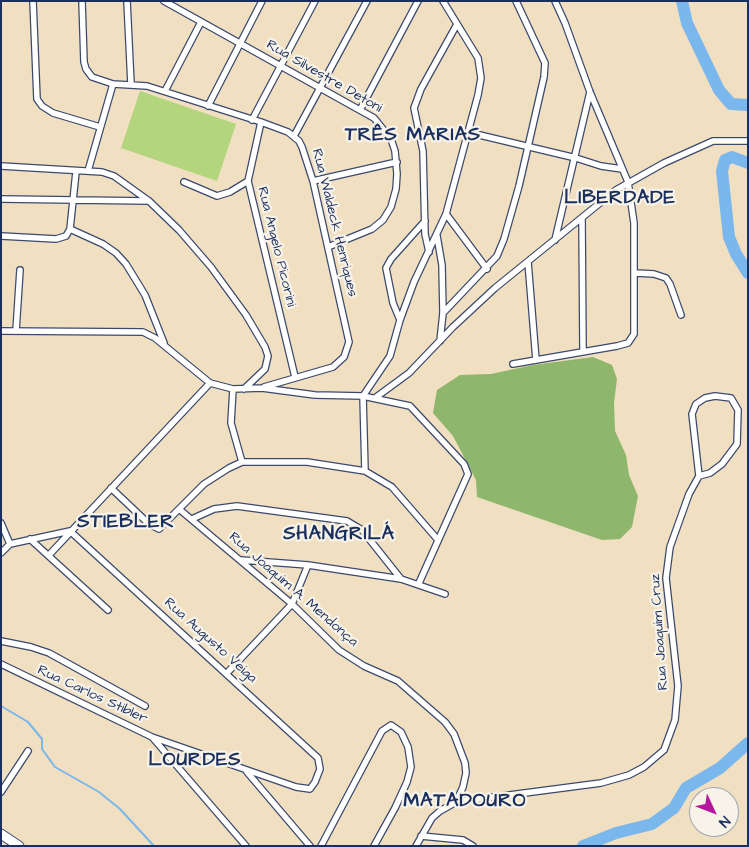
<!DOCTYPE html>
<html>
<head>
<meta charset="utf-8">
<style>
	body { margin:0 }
	#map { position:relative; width:749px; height:847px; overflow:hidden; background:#f1dfc1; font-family:"Architects Daughter",sans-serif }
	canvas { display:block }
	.frame { position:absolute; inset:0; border:2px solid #1b2f5e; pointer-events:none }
	.north { position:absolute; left:689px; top:787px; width:50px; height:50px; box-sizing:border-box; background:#f7f3e8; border:1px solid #9fa5b1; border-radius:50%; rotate:133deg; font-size:14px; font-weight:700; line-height:20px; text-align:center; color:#1b2f5e }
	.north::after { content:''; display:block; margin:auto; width:18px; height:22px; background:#b5179e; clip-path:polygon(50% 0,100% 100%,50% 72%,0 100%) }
</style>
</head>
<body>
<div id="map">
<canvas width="749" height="847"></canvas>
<div class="frame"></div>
<div class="north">N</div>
</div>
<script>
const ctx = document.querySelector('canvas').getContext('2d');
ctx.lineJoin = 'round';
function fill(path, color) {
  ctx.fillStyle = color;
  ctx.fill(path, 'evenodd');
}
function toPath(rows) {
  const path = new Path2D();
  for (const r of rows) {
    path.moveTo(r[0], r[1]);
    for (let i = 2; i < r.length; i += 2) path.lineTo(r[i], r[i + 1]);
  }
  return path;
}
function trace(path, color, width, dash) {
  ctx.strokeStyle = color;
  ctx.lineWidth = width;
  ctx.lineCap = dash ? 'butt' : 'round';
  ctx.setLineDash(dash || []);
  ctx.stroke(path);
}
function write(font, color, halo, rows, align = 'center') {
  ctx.font = font + ' "Architects Daughter",sans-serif';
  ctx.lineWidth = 4.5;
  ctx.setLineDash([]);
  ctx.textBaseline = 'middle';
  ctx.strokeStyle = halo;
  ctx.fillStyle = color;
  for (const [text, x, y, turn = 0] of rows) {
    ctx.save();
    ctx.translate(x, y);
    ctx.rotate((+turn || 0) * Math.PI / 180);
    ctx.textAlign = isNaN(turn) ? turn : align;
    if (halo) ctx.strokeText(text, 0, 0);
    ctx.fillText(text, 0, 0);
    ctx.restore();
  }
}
fill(toPath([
	[140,91,236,124,217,181,121,148]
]), '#b3d57d');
fill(toPath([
	[593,357,612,365,617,379,614,403,615,431,626,455,629,475,638,496,632,527,620,539,602,540,477,497,476,480,453,436,433,413,437,390,460,375,491,374,533,365]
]), '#8eb66c');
trace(toPath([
	[1,706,28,722,42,739,42,749,55,767,99,792,120,809,154,846]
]), '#79b7ec', 2);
trace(toPath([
	[682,1,687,23,719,90,731,104,748,105],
	[748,163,732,157,725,160,722,171,729,237,736,254,748,273],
	[583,846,616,833,652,824,674,808,686,788,720,768,748,743]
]), '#79b7ec', 12);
const street = toPath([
	[33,1,37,99,42,106,53,113,100,127],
	[82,1,84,62,86,69,92,77,113,84,147,86,261,122,288,132,299,141,302,147,313,181,349,342,344,357,333,367,264,387],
	[127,1,131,84],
	[164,1,374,118,391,139,395,151,397,174,396,189,391,207,383,220,372,229,328,247],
	[165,91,201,22],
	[208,106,262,1],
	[360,110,418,1],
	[252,120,315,1],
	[261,122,248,181,295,377],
	[467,132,576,158,601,166,622,169],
	[294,136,367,1],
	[1,166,102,172,114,176,149,201,179,230,211,267,246,315,265,347,268,356,265,369,244,389],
	[88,171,113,84],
	[313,181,397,162],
	[184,182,217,196,230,192,248,181],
	[1,199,149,201],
	[446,214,487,269],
	[582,218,583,350],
	[70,229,103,244,116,253,126,264,145,295,164,343],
	[1,236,56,239,66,236,70,229,76,172],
	[437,236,442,265,443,313,440,341],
	[555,240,590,92],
	[429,252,425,234,423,151,414,108,421,89,456,26],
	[528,262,536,360],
	[636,273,654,274,666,278,670,284,681,315],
	[443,313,497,256,504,239,519,186,544,77,545,63,516,1],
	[400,320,393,303,386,268,391,259,425,221],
	[1,331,143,332,155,338,210,383,233,389,262,388,315,395,363,396,410,406,464,464,468,474,419,583],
	[16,331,20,270],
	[513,364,617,346,628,343,634,334,634,223,628,182,590,92,565,23,555,1],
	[233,389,231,423,242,462],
	[363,396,390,356,400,320,414,282,446,214,478,95,481,78,478,58,443,1],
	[363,396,365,471],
	[375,398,409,373,453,327,495,288,616,190,664,163,713,141,748,141],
	[111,488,149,524,159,529,204,484,229,468,242,462,307,462,365,471,392,487,438,540],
	[179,509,292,604,339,650,364,666,398,681,445,722,454,734,465,763,466,773,463,787,456,802],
	[192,519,214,509,237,506,347,521,362,530,401,579],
	[1,523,10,544],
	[30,539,108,610],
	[1,553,10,544,70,531,318,758,320,769,315,782,310,789,296,787,152,737],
	[49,555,210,383],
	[241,560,308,565,401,579,445,594],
	[1,641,31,647,49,653,145,706],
	[1,664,152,737,246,846],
	[227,673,292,604,308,565],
	[247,772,310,846],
	[1,792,28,751],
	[421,836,463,840,473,846],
	[321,846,382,731,391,725,401,732,408,747,411,767,407,782,395,808,374,846],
	[416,846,432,818,440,811,456,802,601,783,629,775,644,767,664,750,675,720,678,686,666,578,670,547,689,494,699,476,692,414,696,404,705,398,715,396,731,398,738,410,737,444,722,464,710,473,699,476]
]);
const secondary = toPath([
	[1,834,19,846]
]);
trace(street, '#3b496d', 8);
trace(secondary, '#3b496d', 11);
trace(street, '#fff', 5.5);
trace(secondary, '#fff', 9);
write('14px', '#1b2f5e', '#f7f3e8', [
	["Rua Silvestre Detoni",324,77,30],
	["Rua Waldeck Henriques",334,223,76],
	["Rua Angelo Picorini",276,247,76],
	["Rua Joaquim A. Mendonça",293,590,41],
	["Rua Joaquim Cruz",660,632,-94],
	["Rua Augusto Veiga",210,641,42],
	["Rua Carlos Stibler",92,695,25]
]);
ctx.letterSpacing = '1px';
write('bold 19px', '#1b2f5e', '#f7f3e8', [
	["TRÊS MARIAS",413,136],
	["LIBERDADE",620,199],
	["STIEBLER",126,523],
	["SHANGRILÁ",339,535],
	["LOURDES",195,761],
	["MATADOURO",465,802]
]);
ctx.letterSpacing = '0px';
</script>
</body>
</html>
